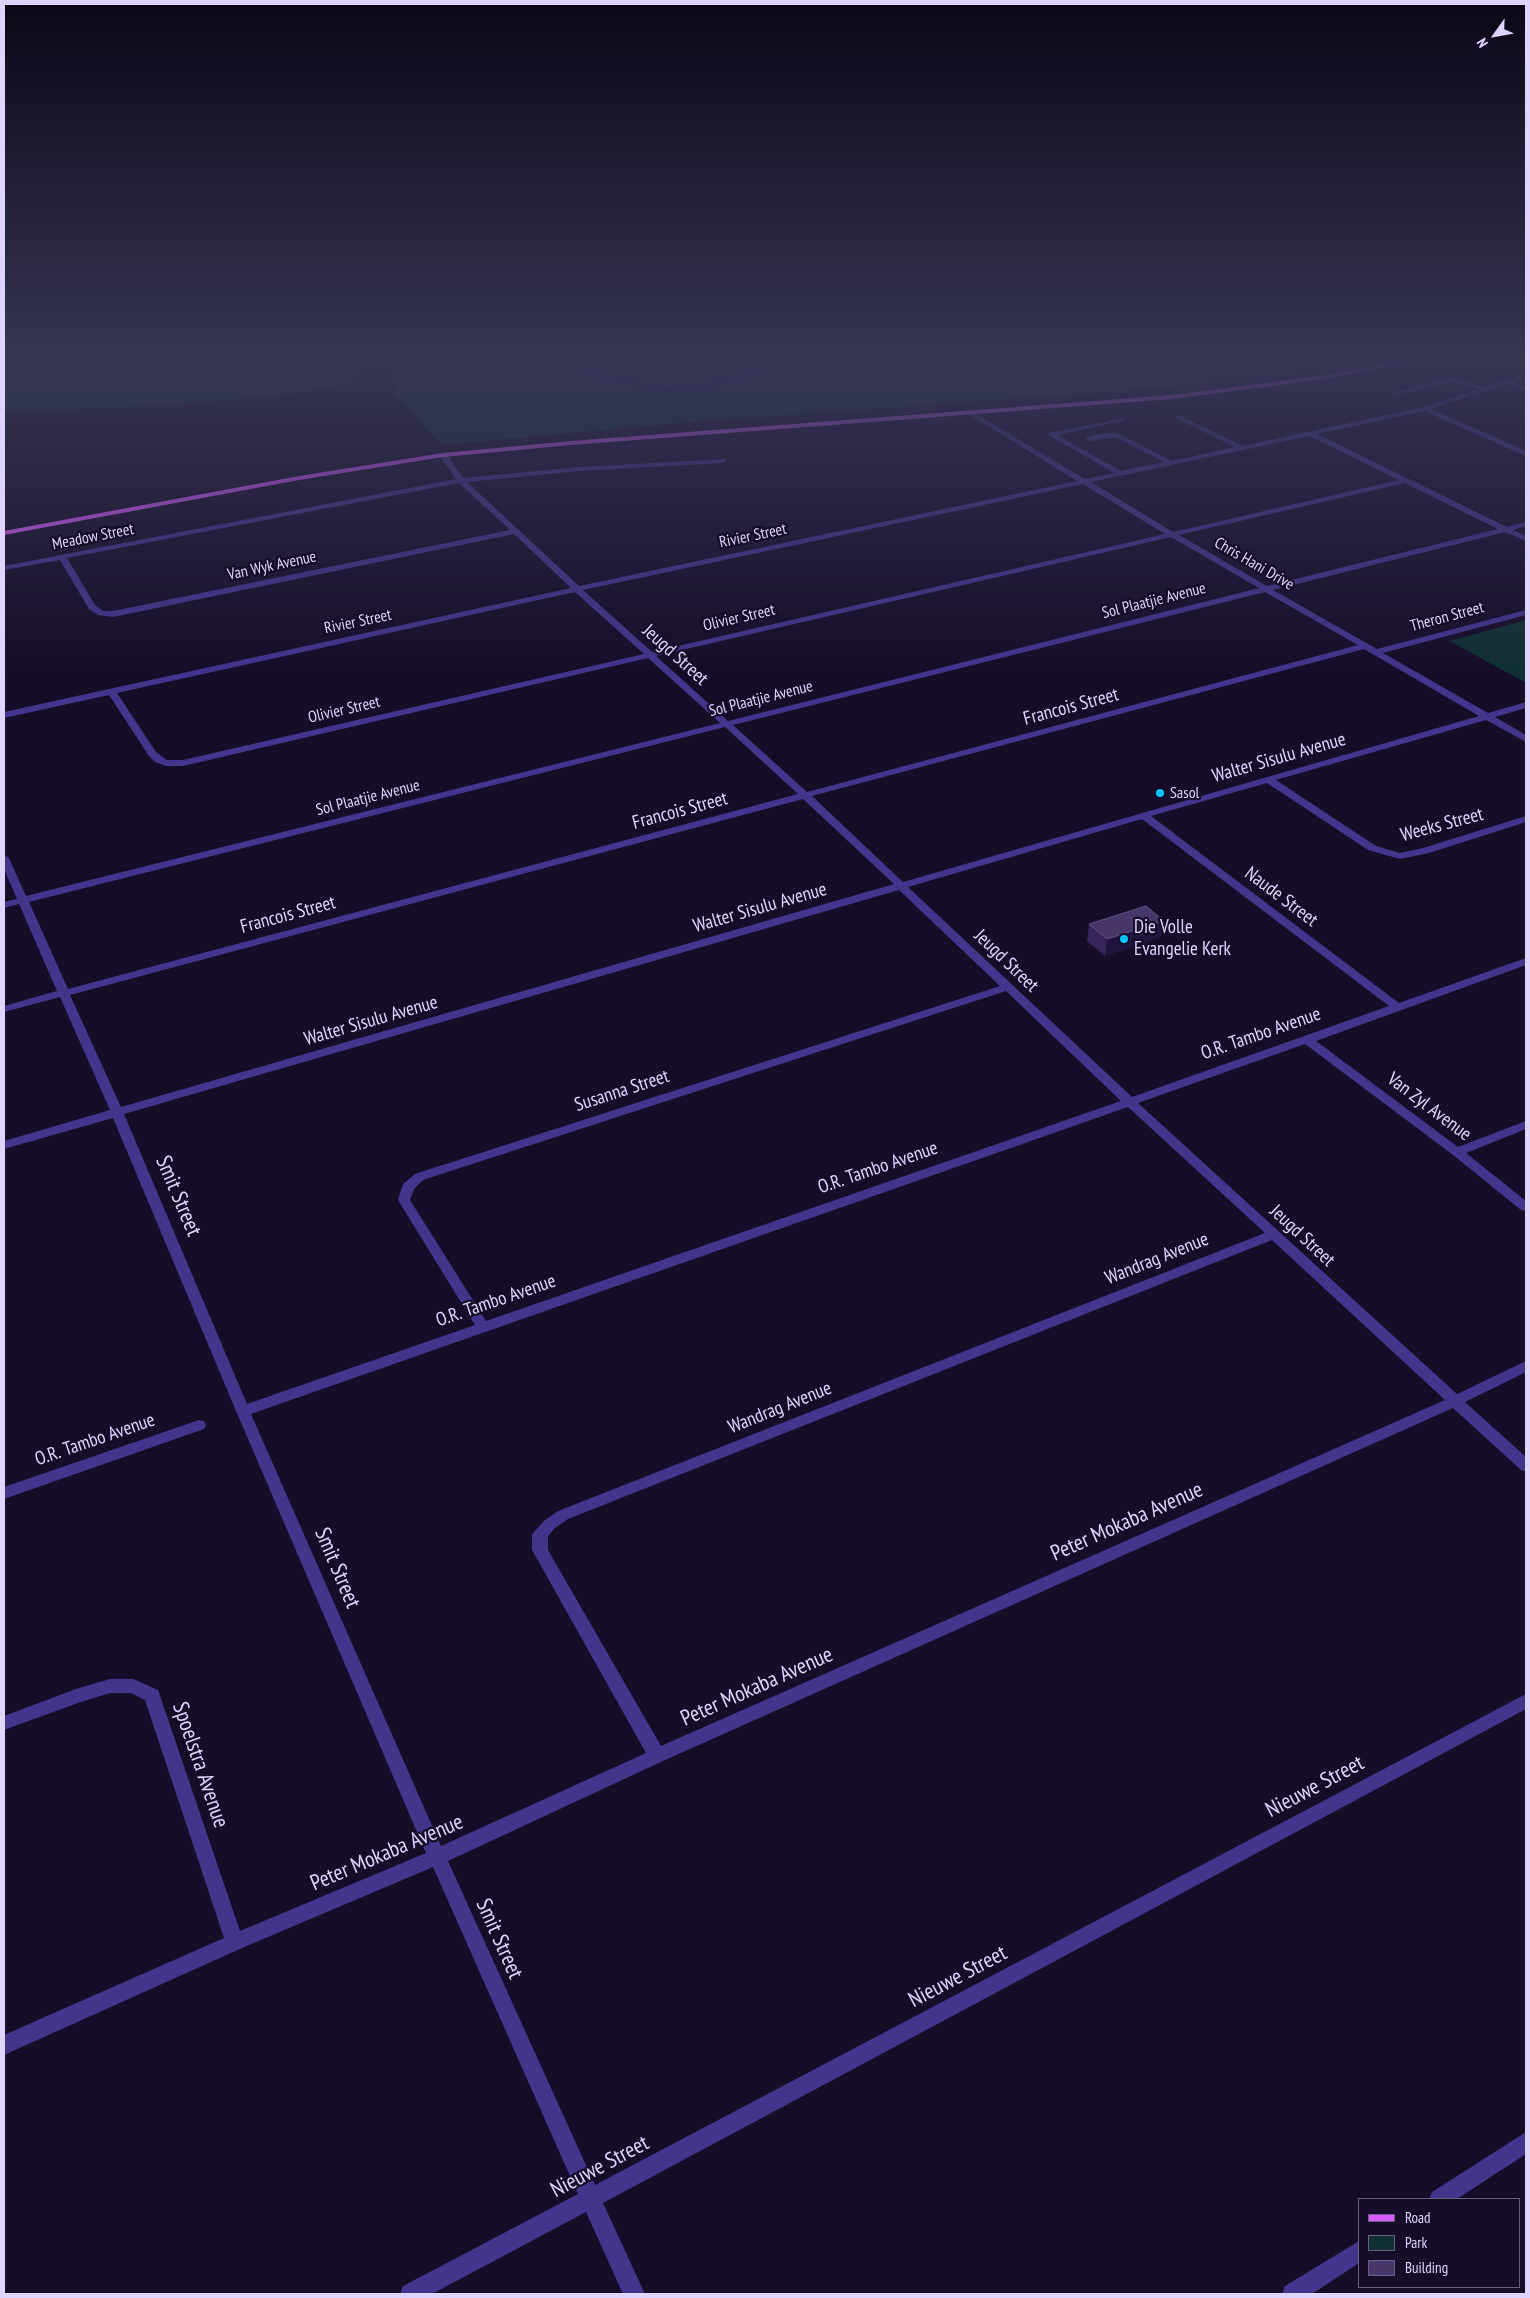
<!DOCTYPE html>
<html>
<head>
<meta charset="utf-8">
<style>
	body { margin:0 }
	#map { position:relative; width:1530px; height:2298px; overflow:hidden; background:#160d29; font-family:"PT Sans Narrow",sans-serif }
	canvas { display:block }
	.frame { position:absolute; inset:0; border:5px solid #dfd5ff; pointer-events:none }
	.legend { position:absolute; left:1358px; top:2198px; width:162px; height:90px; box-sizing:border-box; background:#160d29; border:1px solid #665d7f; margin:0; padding:6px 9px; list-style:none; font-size:15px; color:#dfd5ff }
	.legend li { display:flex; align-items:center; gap:10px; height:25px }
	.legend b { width:25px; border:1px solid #665d7f }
	.north { position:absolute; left:1470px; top:10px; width:50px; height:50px; -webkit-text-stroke:4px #160d29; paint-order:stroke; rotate:238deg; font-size:14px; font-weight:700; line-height:20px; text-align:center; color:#dfd5ff }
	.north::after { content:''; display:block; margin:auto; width:18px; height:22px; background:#dfd5ff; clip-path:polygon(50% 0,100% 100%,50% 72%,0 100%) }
</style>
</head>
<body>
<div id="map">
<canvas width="1530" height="2298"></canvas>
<div class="frame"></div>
<ul class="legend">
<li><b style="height:6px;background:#d85cff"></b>Road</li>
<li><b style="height:14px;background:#103033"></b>Park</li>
<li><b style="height:14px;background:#48386a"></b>Building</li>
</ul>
<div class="north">N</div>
</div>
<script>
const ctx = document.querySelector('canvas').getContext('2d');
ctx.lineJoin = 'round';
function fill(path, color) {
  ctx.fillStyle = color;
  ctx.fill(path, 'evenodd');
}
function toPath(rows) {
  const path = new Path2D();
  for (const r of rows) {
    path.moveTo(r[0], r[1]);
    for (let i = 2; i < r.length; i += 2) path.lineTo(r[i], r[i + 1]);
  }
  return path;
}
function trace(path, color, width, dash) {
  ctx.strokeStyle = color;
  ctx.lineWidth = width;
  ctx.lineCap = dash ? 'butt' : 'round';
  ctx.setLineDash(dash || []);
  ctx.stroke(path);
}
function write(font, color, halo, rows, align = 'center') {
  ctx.font = font + ' "PT Sans Narrow",sans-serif';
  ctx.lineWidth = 4.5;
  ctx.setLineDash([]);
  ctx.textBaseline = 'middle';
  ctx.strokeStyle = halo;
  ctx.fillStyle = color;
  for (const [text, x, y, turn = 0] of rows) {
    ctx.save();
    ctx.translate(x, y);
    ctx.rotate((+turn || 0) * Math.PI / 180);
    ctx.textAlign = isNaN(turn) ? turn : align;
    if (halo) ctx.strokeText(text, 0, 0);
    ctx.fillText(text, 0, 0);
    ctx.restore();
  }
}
fill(toPath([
	[4,356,311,356,362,368,359,380,309,392,177,405,4,412],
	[357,356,1374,356,1353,362,1149,389,691,422,442,445,396,396,391,362],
	[1526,620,1526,683,1450,641]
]), '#103033');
fill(toPath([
	[518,356,543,356,665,387,716,379,738,371,774,363,894,356,983,356,976,360,774,371,747,377,719,387,665,395,520,359,518,356]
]), '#05154a');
fill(toPath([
	[1526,373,1526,377,1513,382,1526,387,1526,391,1507,384,1431,409,1526,451,1526,456,1424,411,1317,434,1507,527,1526,522,1526,526,1513,530,1526,536,1526,541,1505,532,1273,590,1377,649,1526,610,1526,615,1383,653,1488,713,1526,702,1526,708,1495,717,1526,735,1526,742,1486,720,1276,780,1376,846,1400,853,1423,848,1526,816,1526,822,1429,853,1400,859,1368,850,1267,783,1151,816,1399,1003,1526,958,1526,965,1316,1041,1458,1147,1526,1121,1526,1129,1466,1153,1526,1201,1526,1211,1521,1210,1453,1155,1305,1044,1138,1103,1457,1394,1526,1361,1526,1372,1465,1402,1526,1457,1526,1472,1521,1470,1453,1408,663,1761,448,1861,595,2185,1526,1694,1526,1709,603,2203,645,2294,623,2294,586,2212,432,2294,400,2294,403,2286,578,2194,433,1867,242,1948,4,2055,4,2035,224,1938,145,1700,131,1693,110,1693,78,1703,4,1730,4,1716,76,1689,110,1679,133,1679,158,1690,240,1931,426,1853,236,1411,113,1118,4,1149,4,1141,110,1110,60,997,4,1012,4,1006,57,991,19,904,4,908,4,902,17,899,4,869,4,855,9,858,26,896,720,723,648,658,183,766,166,766,155,762,149,756,109,695,4,718,4,712,571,588,514,534,113,617,98,615,89,609,60,560,4,570,4,566,456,479,439,455,443,453,446,453,463,478,580,467,725,459,726,461,722,463,580,471,467,482,579,586,1077,481,967,413,967,411,969,410,1085,479,1114,473,1049,435,1049,433,1125,418,1125,420,1057,435,1121,471,1164,462,1116,437,1090,441,1087,441,1087,437,1106,433,1119,434,1172,461,1235,447,1176,418,1175,417,1178,415,1243,446,1423,407,1478,389,1454,381,1396,395,1393,393,1394,392,1454,377,1484,387,1526,373],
	[1309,436,1399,480,1173,532,1091,482,1309,436],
	[459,483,510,530,113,611,103,611,95,605,67,558,459,483],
	[1405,483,1498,529,1267,586,1179,535,1405,483],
	[1083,484,1165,534,652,652,583,590,1083,484],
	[1171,537,1259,588,728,721,656,656,1171,537],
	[575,592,644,654,183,760,167,760,156,752,117,693,575,592],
	[1265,592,1358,645,807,792,733,725,1265,592],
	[1364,649,1479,716,903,882,812,796,1364,649],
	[725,727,798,794,68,989,29,902,725,727],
	[803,799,894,884,121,1107,70,995,803,799],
	[1142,819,1389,1006,1132,1097,908,887,1142,819],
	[899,890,1000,986,415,1174,403,1184,398,1200,475,1325,247,1404,124,1114,899,890],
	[1006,991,1121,1101,486,1321,410,1200,414,1189,423,1180,1006,991],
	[1128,1107,1265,1233,558,1511,545,1520,532,1534,532,1550,646,1753,441,1846,251,1414,1128,1107],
	[1272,1240,1445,1400,661,1746,548,1550,548,1536,555,1528,568,1519,1272,1240],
	[199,1420,204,1421,206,1425,204,1429,4,1499,4,1487,199,1420],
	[1526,2132,1526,2154,1457,2199,1429,2199,1432,2192,1526,2132],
	[1359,2241,1359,2263,1312,2294,1282,2294,1285,2286,1359,2241]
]), '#43348c');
fill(toPath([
	[1424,356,1438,356,1326,379,1172,399,571,445,443,457,299,480,4,535,4,531,299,476,443,453,571,441,1172,395,1326,375,1424,356]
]), '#d85cff');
fill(toPath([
	[1089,924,1161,937,1105,956,1087,941]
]), '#362559');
fill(toPath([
	[1164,921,1161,937,1105,956,1107,939]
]), '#21143e');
const building = toPath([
	[1146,906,1164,921,1107,939,1089,924,1146,906]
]);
fill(building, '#48386a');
trace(building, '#605182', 1);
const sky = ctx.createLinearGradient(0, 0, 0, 678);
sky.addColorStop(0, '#0c0717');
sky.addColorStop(0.53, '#363554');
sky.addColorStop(1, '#36355400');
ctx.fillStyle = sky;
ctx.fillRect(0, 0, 1530, 678);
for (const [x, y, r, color] of [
	[1160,793,5,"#01c4ff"],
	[1124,939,5,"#01c4ff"]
]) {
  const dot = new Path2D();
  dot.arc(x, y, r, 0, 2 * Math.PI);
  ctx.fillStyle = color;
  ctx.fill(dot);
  trace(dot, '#160d29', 2);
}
write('16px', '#dfd5ff', '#160d29', [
	["Rivier Street",753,536,-12],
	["Meadow Street",93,537,-11],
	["Chris Hani Drive",1254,564,30],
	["Van Wyk Avenue",272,566,-12],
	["Sol Plaatjie Avenue",1154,601,-14],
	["Theron Street",1447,617,-15],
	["Olivier Street",739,618,-13],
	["Rivier Street",358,622,-12],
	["Sol Plaatjie Avenue",761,699,-14],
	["Olivier Street",344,710,-13],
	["Sol Plaatjie Avenue",368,798,-14]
]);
write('16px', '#dfd5ff', '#160d29', [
	["Sasol",1170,793]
], 'left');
write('19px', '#dfd5ff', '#160d29', [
	["Jeugd Street",675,655,42],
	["Francois Street",1071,707,-15],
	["Walter Sisulu Avenue",1279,758,-16],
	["Francois Street",680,811,-15],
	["Weeks Street",1442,825,-15],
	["Naude Street",1281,897,37],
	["Walter Sisulu Avenue",760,908,-16],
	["Francois Street",288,915,-15],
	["Jeugd Street",1006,961,44],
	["Walter Sisulu Avenue",371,1021,-16],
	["O.R. Tambo Avenue",1261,1034,-19],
	["Susanna Street",622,1091,-18],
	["Van Zyl Avenue",1429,1107,37],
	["O.R. Tambo Avenue",878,1168,-19],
	["Jeugd Street",1302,1236,43],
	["Wandrag Avenue",1157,1259,-22],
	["O.R. Tambo Avenue",496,1301,-19],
	["Wandrag Avenue",780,1408,-22],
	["O.R. Tambo Avenue",95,1440,-19]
]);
write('19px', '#dfd5ff', '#160d29', [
	["Die Volle",1134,928],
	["Evangelie Kerk",1134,950]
], 'left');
write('22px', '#dfd5ff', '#160d29', [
	["Smit Street",178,1196,67],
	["Peter Mokaba Avenue",1127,1522,-24],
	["Smit Street",337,1568,67],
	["Peter Mokaba Avenue",757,1687,-24],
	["Spoelstra Avenue",200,1765,71],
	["Nieuwe Street",1315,1787,-28],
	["Peter Mokaba Avenue",387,1853,-23],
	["Smit Street",499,1939,66],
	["Nieuwe Street",958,1977,-28],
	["Nieuwe Street",600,2167,-28]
]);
</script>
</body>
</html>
